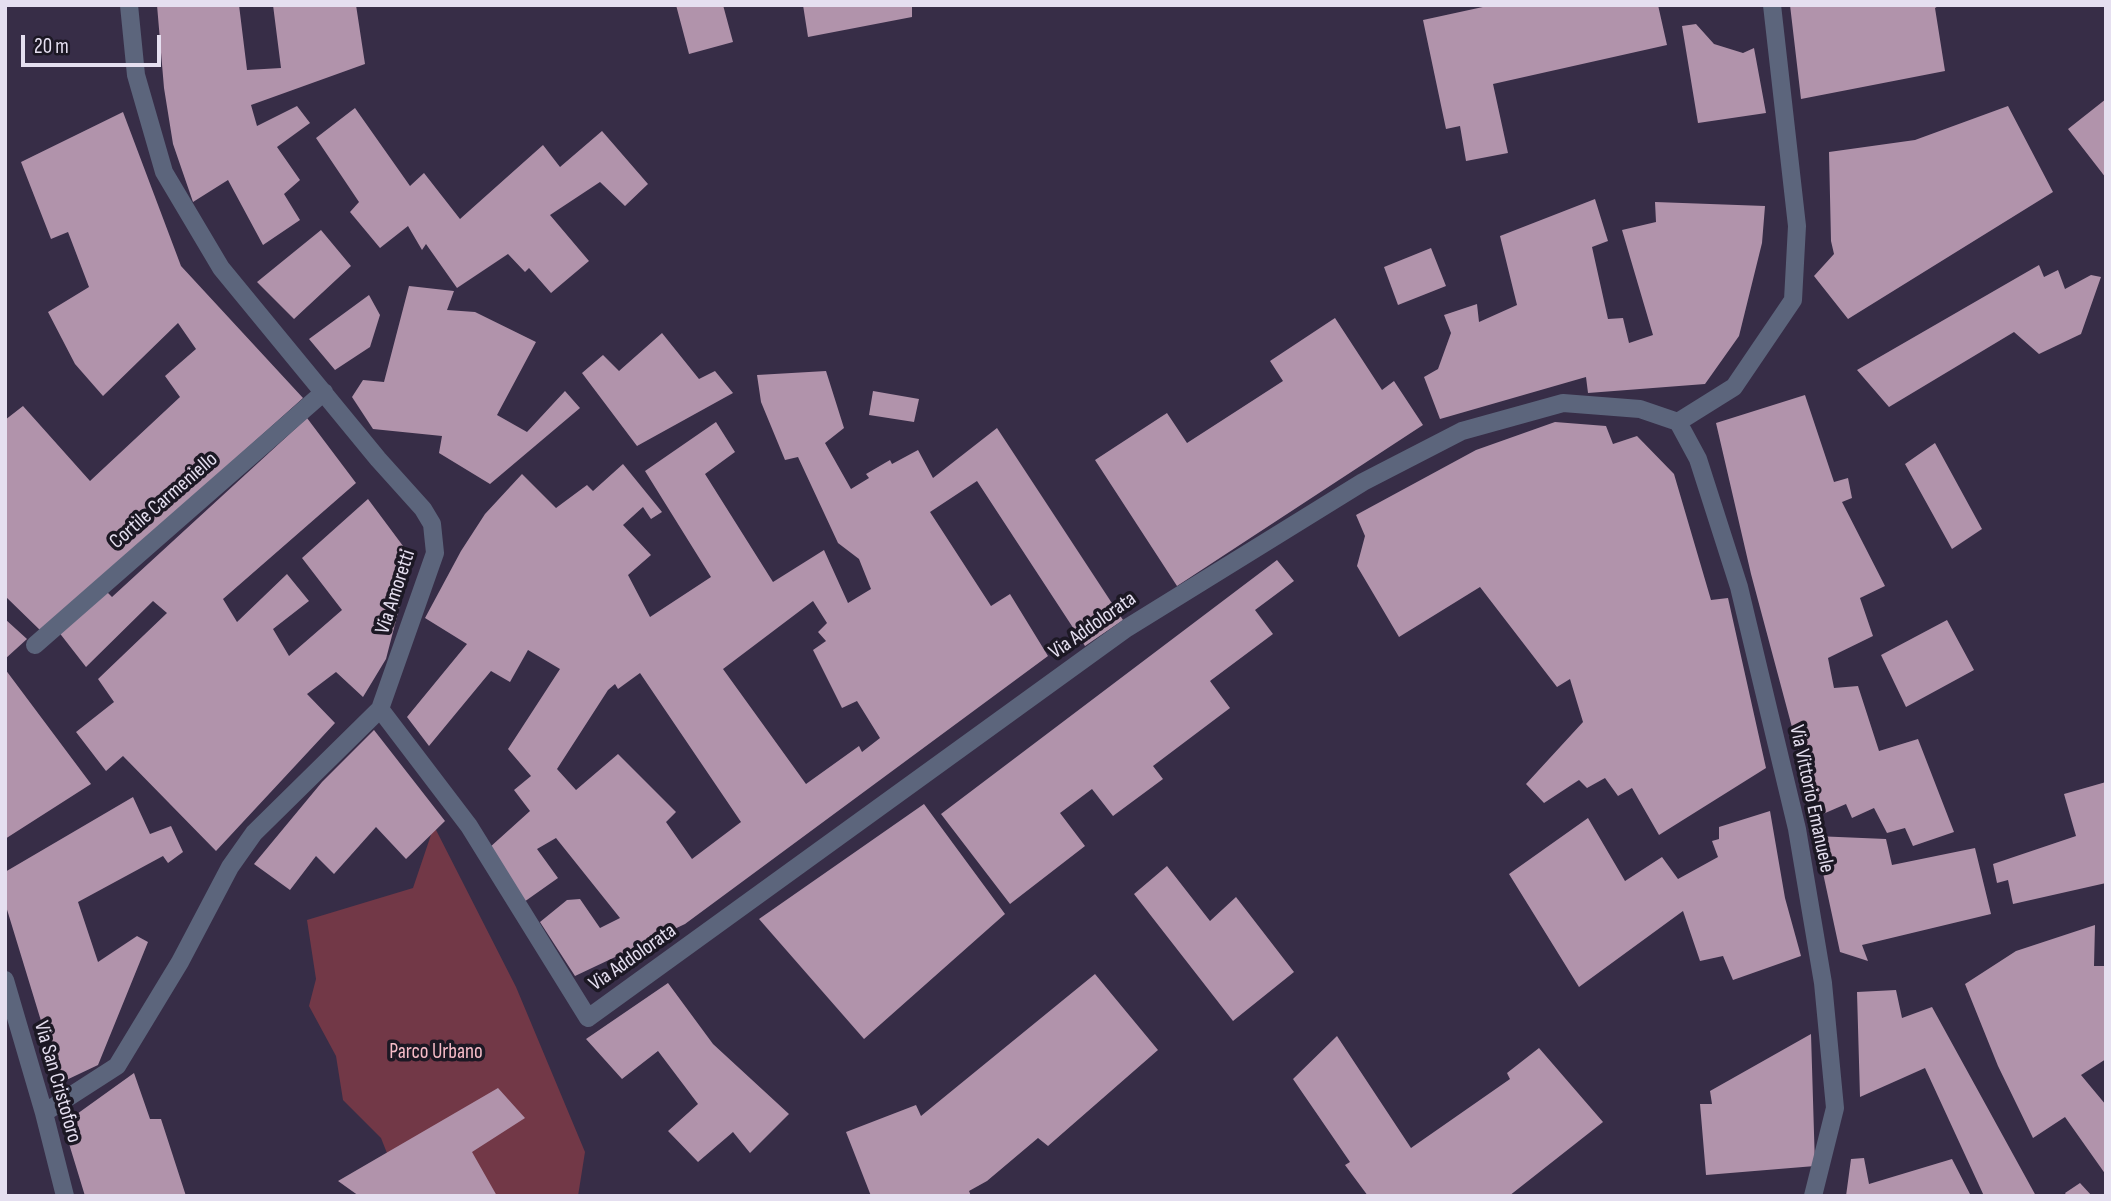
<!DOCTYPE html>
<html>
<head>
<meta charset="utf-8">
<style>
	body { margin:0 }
	#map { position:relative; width:2111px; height:1201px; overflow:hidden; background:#372d47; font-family:"Sofia Sans Condensed",sans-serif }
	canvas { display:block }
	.frame { position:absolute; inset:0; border:7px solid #e5dff0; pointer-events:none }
	.scale { position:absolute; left:21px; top:35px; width:140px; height:32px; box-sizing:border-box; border:4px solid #e5dff0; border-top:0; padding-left:9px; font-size:21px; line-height:24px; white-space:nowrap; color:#e5dff0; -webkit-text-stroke:5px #1c1824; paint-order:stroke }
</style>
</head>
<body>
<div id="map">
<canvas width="2111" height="1201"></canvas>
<div class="frame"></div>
<div class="scale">20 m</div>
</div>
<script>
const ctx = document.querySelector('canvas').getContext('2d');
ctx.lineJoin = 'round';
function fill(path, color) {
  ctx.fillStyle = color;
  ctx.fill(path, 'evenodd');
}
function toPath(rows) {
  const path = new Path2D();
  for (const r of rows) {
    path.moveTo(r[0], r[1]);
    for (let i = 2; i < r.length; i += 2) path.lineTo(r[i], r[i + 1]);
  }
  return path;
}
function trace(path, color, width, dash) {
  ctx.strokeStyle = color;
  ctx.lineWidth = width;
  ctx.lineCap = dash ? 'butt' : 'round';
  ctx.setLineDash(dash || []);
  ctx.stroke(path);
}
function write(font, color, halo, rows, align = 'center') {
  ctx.font = font + ' "Sofia Sans Condensed",sans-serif';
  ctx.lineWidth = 7;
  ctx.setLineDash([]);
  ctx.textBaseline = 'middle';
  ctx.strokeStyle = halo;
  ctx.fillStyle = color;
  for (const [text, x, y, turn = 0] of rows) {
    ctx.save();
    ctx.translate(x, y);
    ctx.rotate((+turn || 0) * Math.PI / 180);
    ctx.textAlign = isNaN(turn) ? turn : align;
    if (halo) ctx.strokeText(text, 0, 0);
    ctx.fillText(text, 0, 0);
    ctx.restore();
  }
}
fill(toPath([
	[434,826,516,987,585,1152,578,1196,404,1196,381,1138,343,1100,336,1056,309,1006,316,979,307,920,413,888]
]), '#723847');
fill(toPath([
	[157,5,239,5,247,70,281,68,273,5,356,5,365,64,251,105,257,126,297,106,310,123,277,147,300,180,284,194,300,220,263,245,228,180,193,202,173,144,164,88],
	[676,5,723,5,733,42,689,54],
	[803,5,912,5,912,17,808,37],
	[1492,5,1658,5,1667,45,1493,84,1508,153,1466,161,1460,126,1446,129,1423,20],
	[1790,5,1940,5,1935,8,1945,71,1801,99],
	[1696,24,1714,44,1743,53,1754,48,1766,113,1698,123,1682,26],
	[2106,99,2106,178,2068,129],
	[2008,106,2053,192,1848,319,1814,276,1834,254,1831,241,1829,152,1915,140],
	[355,108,410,186,424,173,460,219,543,145,560,167,602,131,648,184,625,206,600,182,550,215,589,261,551,293,529,268,525,272,508,254,457,288,426,244,422,250,408,226,380,248,350,212,359,202,316,138],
	[123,112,181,266,303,398,42,632,5,596,5,420,23,406,90,481,180,397,165,376,196,349,178,323,103,396,75,364,48,312,89,287,68,232,51,239,21,162],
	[1595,199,1608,241,1592,247,1608,319,1623,318,1629,343,1653,335,1622,230,1656,222,1655,202,1765,206,1762,243,1739,336,1705,384,1588,393,1586,377,1440,419,1424,377,1438,369,1451,333,1444,315,1477,304,1479,322,1517,305,1500,236],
	[321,230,351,266,294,319,257,282],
	[1431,248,1446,286,1398,305,1384,267],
	[2039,265,2044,277,2058,270,2065,289,2091,275,2101,277,2081,334,2039,354,2014,332,1889,407,1857,370],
	[409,286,454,291,447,310,475,312,536,342,497,415,527,432,565,391,580,408,490,484,439,453,442,436,373,429,352,397,363,380,384,382],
	[369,295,380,315,370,347,335,370,309,339],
	[1335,318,1382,390,1394,381,1423,425,1177,586,1095,460,1167,413,1187,443,1283,381,1270,361],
	[662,333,699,379,715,371,733,393,637,446,582,373,603,355,619,371],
	[826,371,844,428,825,443,851,489,869,478,866,474,890,460,892,464,918,450,933,478,997,428,1123,620,1085,646,977,481,930,512,991,606,1010,594,1048,656,685,924,575,976,540,922,567,900,580,899,600,928,620,918,556,838,537,849,558,878,524,902,489,848,530,811,514,790,531,776,508,749,560,669,528,650,510,682,491,671,429,746,407,717,467,644,425,618,461,551,485,514,522,474,556,508,587,485,593,491,623,464,662,512,651,519,643,507,623,525,651,555,628,575,650,617,711,577,645,471,716,422,735,452,705,474,773,582,824,550,848,603,871,589,859,559,838,543,798,457,785,460,761,402,757,375],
	[813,601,827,623,818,632,826,641,813,650,842,708,857,701,880,738,862,752,859,746,806,784,723,669],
	[640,673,741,822,692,859,666,822,676,812,618,754,576,790,557,769,608,690,615,684,618,689],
	[873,391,919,399,914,422,869,415],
	[1805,395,1834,482,1848,478,1852,498,1842,502,1885,586,1860,598,1873,636,1828,658,1834,688,1858,686,1879,751,1918,739,1954,832,1913,846,1905,828,1887,833,1874,808,1852,818,1846,804,1816,817,1751,574,1716,423],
	[307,418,356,483,223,599,237,622,287,574,309,601,273,629,289,656,342,610,302,558,368,499,412,558,386,659,363,697,336,672,307,694,335,723,216,851,123,756,106,771,76,732,114,702,98,679,167,613,153,601,86,667,58,631,104,589,112,597],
	[1555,422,1606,426,1613,444,1637,436,1674,474,1711,600,1728,598,1766,768,1659,835,1632,788,1618,796,1605,778,1587,788,1579,780,1544,803,1526,784,1583,722,1570,679,1557,687,1480,587,1399,637,1357,566,1365,536,1356,515,1476,450],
	[1935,443,1982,529,1952,549,1905,464],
	[1277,560,1294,581,1255,610,1273,634,1210,681,1230,708,1153,766,1163,779,1113,816,1092,789,1060,813,1085,846,1010,904,941,814],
	[5,619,27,639,5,659],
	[1947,620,1974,670,1906,707,1881,655],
	[5,669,91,784,5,839],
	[374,730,445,821,406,859,376,827,334,874,316,856,290,890,254,864,322,782],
	[2106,782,2106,883,2013,904,2008,880,1997,883,1993,864,2076,836,2064,794],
	[133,797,150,834,171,826,183,852,168,863,163,856,78,902,98,962,137,936,148,942,98,1065,60,1083,5,903,5,872],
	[924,804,1005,914,864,1039,759,919],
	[1770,811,1785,898,1801,956,1733,980,1723,956,1700,961,1683,911,1579,987,1509,874,1588,818,1625,881,1662,857,1678,879,1718,857,1712,841,1719,839,1719,827],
	[1815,836,1886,839,1892,865,1975,848,1991,914,1862,945,1868,961,1840,952],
	[1167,866,1210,921,1236,897,1294,972,1233,1021,1134,894],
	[2095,925,2094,966,2106,966,2106,1059,2081,1075,2106,1105,2106,1175,2065,1117,2033,1138,1998,1066,1965,984,2016,951],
	[1095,974,1158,1050,1048,1146,1038,1138,987,1181,969,1191,971,1196,871,1196,846,1132,916,1105,921,1116],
	[668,983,713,1044,789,1114,750,1153,733,1132,698,1162,668,1131,698,1104,658,1051,622,1079,586,1039],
	[1896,990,1902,1018,1932,1007,2036,1196,1984,1196,1925,1068,1860,1097,1857,992],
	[1811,1034,1815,1166,1706,1175,1700,1104,1712,1104,1710,1091],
	[1337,1036,1411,1148,1510,1079,1507,1073,1539,1048,1603,1122,1509,1196,1368,1196,1345,1165,1350,1162,1293,1079],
	[134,1073,150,1119,161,1119,186,1196,85,1196,63,1124],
	[498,1088,525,1118,472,1152,497,1196,359,1196,338,1181],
	[1864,1158,1869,1184,1952,1159,1971,1196,1846,1196,1851,1159],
	[2080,1183,2092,1196,2067,1196,2065,1193]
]), '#b193ab');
trace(toPath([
	[1678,422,1698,459,1739,587,1797,829,1823,983,1835,1108,1813,1196],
	[1678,422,1734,387,1793,300,1797,226,1772,5],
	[35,645,324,392],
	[380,709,469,826,588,1018,1127,628,1363,482,1462,431,1563,403,1640,409,1678,422],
	[5,980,44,1113,65,1196],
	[44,1113,117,1066,180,962,230,867,254,833,380,709,435,553,432,524,423,509,378,459,221,268,164,172,136,75,129,5]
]), '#5c657c', 18);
write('21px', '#e5dff0', '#1c1824', [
	["Cortile Carmeniello",164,501,-41],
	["Via Amoretti",396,592,-72],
	["Via Addolorata",1093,626,-35],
	["Via Vittorio Emanuele",1811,799,78],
	["Via Addolorata",633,958,-35],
	["Via San Cristoforo",57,1082,74]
]);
write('21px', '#f7bcc8', '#1c1824', [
	["Parco Urbano",436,1053]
]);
</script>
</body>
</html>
